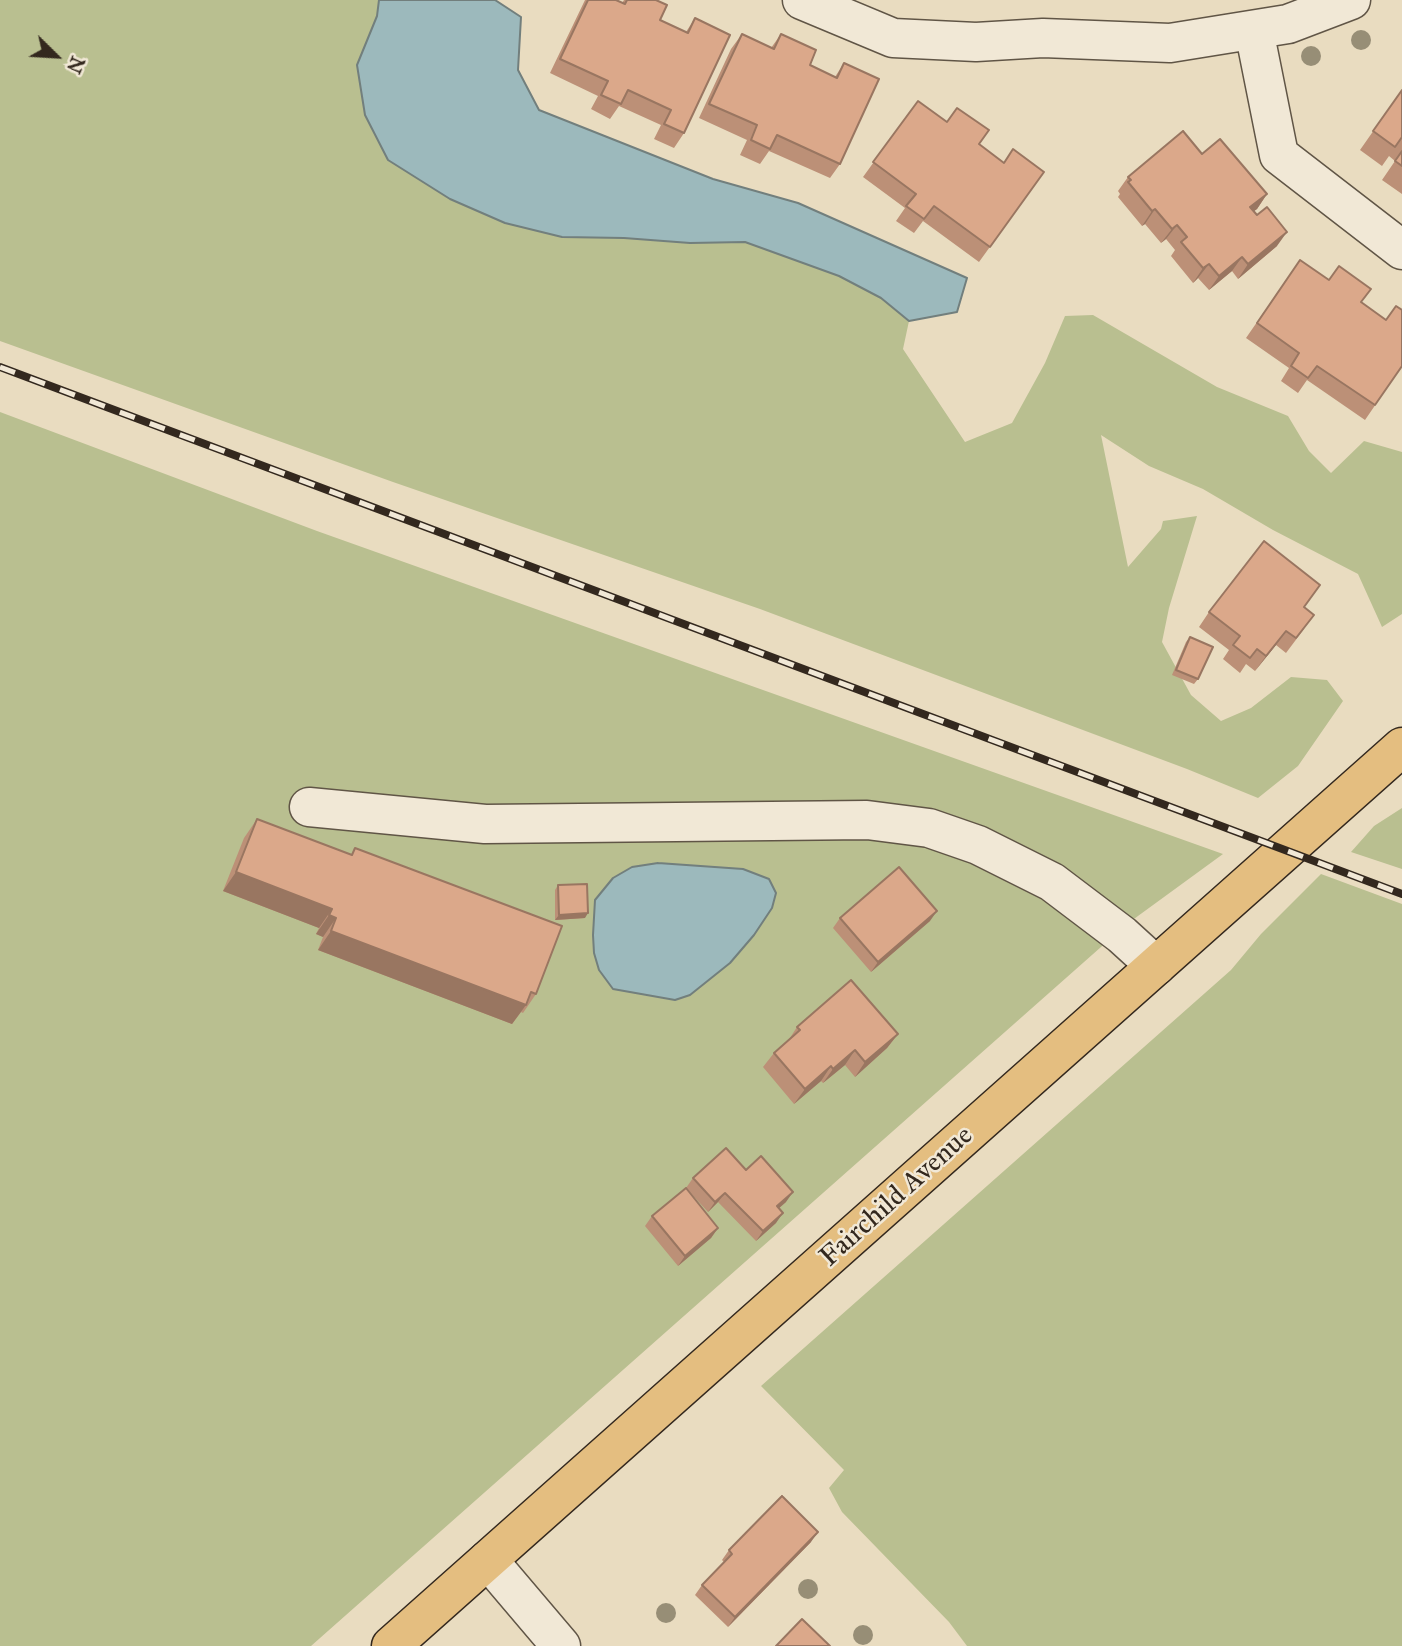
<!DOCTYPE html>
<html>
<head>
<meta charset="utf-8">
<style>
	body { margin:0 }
	#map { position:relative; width:1402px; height:1646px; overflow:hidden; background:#e9dcc0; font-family:"IM FELL Great Primer",serif }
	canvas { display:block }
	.north { position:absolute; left:21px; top:21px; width:70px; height:70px; -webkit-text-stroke:5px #f1e8d6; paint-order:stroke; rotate:114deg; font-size:19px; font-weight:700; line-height:28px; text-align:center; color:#33281e }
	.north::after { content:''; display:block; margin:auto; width:24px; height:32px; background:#33281e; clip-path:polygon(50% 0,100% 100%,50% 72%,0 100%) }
</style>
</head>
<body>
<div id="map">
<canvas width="1402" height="1646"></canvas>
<div class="north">N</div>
</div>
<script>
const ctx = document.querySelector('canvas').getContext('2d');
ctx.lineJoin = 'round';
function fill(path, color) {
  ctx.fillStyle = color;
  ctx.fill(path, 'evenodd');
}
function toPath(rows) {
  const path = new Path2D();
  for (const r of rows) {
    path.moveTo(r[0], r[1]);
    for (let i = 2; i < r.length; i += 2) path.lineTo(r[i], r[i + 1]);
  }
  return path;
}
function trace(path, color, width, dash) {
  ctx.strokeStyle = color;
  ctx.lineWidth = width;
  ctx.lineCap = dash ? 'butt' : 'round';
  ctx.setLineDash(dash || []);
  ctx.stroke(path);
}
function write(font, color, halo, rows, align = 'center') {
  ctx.font = font + ' "IM FELL Great Primer",serif';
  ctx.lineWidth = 5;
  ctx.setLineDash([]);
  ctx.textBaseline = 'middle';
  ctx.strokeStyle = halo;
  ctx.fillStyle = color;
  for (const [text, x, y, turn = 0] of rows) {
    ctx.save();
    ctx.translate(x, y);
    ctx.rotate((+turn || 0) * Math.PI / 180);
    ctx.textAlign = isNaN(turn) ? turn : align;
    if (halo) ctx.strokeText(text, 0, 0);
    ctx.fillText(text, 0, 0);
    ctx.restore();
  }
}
fill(toPath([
	[0,0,379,0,377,15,389,160,450,199,505,223,562,237,624,238,690,243,745,242,839,276,881,298,909,321,903,349,965,442,1012,423,1045,363,1065,316,1093,315,1217,387,1288,416,1309,451,1331,473,1364,441,1402,452,1402,614,1382,627,1358,574,1273,530,1203,489,1149,466,1101,435,1128,567,1161,529,1163,521,1197,516,1169,608,1162,642,1191,695,1221,721,1251,708,1291,677,1327,680,1343,701,1298,766,1258,798,1187,769,760,609,393,482,0,341],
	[0,412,317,531,1223,854,1127,924,311,1646,0,1646],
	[1402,808,1402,869,1351,852,1374,826],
	[1321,874,1402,904,1402,1646,967,1646,949,1622,842,1512,829,1488,844,1470,761,1386,1231,970,1261,934]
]), '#b9bf90');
const water = toPath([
	[379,0,495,0,521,17,518,70,539,110,713,179,798,203,967,278,957,312,909,321,881,298,839,276,745,242,690,243,624,238,562,237,505,223,450,199,388,160,365,115,357,65,377,16,379,0],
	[658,863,743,869,769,879,776,893,772,908,754,935,730,963,690,995,675,1000,613,989,599,970,594,953,593,935,595,900,613,878,632,867,658,863]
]);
fill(water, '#9cb9bc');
trace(water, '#727f7d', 2);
const minor = toPath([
	[802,0,893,38,976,42,1043,38,1170,43,1288,24,1351,0],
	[1254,30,1279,155,1402,250],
	[309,807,485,824,867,820,929,828,978,845,1052,882,1122,935,1156,966],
	[488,1560,561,1646]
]);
const major = toPath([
	[391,1646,1402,747]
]);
trace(minor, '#605546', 41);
trace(major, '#33281e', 41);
trace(minor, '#f1e8d6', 38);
trace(major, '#e4be80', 38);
const rail = toPath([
	[0,367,1402,894]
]);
trace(rail, '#33281e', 8);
trace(rail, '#f1e8d6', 5, [16]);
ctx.fillStyle = '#978e76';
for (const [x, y] of [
	[1361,40],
	[1311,56],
	[808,1589],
	[666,1613],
	[863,1635]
]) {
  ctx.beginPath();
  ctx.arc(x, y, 10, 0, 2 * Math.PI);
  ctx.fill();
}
fill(toPath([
	[585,0,616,0,622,3,624,0,656,0,660,20,686,32,695,18,684,133,674,148,654,139,661,125,619,106,610,119,591,109,598,96,550,73],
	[742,34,771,48,781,34,810,65,835,77,844,63,840,164,830,178,769,151,760,164,740,155,747,140,699,118,731,49],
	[1402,90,1402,194,1382,180,1395,161,1389,156,1382,166,1360,150],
	[918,101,1003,162,1044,172,979,262,923,221,914,233,896,221,905,208,863,177],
	[1202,154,1267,194,1257,209,1253,211,1277,246,1238,279,1232,271,1209,290,1198,278,1193,283,1171,256,1175,250,1166,239,1161,243,1145,224,1142,226,1118,197,1120,194,1118,191,1128,177],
	[1300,260,1361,302,1402,366,1365,420,1307,380,1298,393,1281,381,1289,368,1246,338],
	[1304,607,1304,629,1286,653,1276,645,1255,671,1246,664,1240,673,1223,659,1229,650,1199,627,1209,612],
	[1190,637,1198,679,1194,684,1172,675,1186,642],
	[257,819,351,855,355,848,536,994,523,1013,521,1012,512,1024,318,950,323,937,316,934,319,928,223,891,244,838],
	[558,885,585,918,555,920,555,890],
	[840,918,930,921,871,972,833,928],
	[797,1027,898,1034,887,1048,855,1077,845,1065,823,1083,821,1081,794,1104,763,1067,774,1053,788,1041],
	[746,1170,786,1202,779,1208,776,1223,756,1241,718,1202,708,1212,686,1188,693,1178],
	[652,1216,718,1228,711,1238,678,1266,645,1226],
	[811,1542,728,1627,695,1595,702,1585,724,1562,722,1560,729,1550]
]), '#bc9077');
fill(toPath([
	[1267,194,1257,209,1240,222,1250,207],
	[1155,209,1145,224,1142,226,1152,211],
	[1177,225,1166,239,1161,243,1172,229],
	[1287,232,1277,246,1238,279,1248,264],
	[1242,257,1232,271,1209,290,1219,276],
	[1209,264,1198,278,1193,283,1203,268],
	[1286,631,1276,645,1255,671,1266,656],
	[236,872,332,909,319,928,223,891],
	[937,911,930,921,871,972,878,962],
	[588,913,585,918,555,920,559,915],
	[329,915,336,918,323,937,316,934],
	[331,931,526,1005,512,1024,318,950],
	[898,1034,887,1048,855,1077,865,1062],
	[855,1050,845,1065,823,1083,833,1069],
	[831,1066,821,1081,794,1104,805,1089],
	[793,1192,786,1202,770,1216,777,1206],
	[725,1193,718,1202,708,1212,715,1202],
	[783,1213,776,1223,756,1241,763,1231],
	[718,1228,711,1238,678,1266,685,1256],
	[818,1532,811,1542,728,1627,735,1617]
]), '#997661');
const building = toPath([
	[588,0,616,0,625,4,627,0,656,0,667,5,660,20,688,33,695,18,730,35,684,133,664,124,671,110,628,90,621,104,601,95,608,81,560,59,588,0],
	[742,34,774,49,781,34,816,50,810,65,837,78,844,63,879,79,840,164,777,135,770,149,751,140,757,125,709,104,742,34],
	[1402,90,1402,137,1395,147,1373,131,1402,90],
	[918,101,947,122,957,108,989,130,979,144,1004,163,1013,149,1044,172,990,247,934,206,924,219,906,206,916,194,873,162,918,101],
	[1183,131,1202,154,1220,139,1267,194,1250,207,1257,215,1267,207,1287,232,1248,264,1242,257,1219,276,1209,264,1203,268,1181,242,1187,237,1177,225,1172,229,1155,209,1152,211,1128,182,1131,180,1128,177,1183,131],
	[1402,151,1402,166,1395,161,1402,151],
	[1300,260,1329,280,1339,266,1371,289,1361,302,1386,320,1396,306,1402,310,1402,366,1375,405,1317,366,1308,378,1291,366,1299,353,1257,323,1300,260],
	[1264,541,1320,585,1304,607,1314,615,1296,638,1286,631,1266,656,1257,649,1250,658,1233,645,1240,636,1209,612,1264,541],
	[1190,637,1213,647,1198,679,1176,670,1190,637],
	[257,819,352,855,355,848,562,926,536,994,531,992,526,1005,331,931,336,918,329,915,332,909,236,872,257,819],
	[899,867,937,911,878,962,840,918,899,867],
	[587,884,588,913,559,915,558,885,587,884],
	[851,980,898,1034,865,1062,855,1050,833,1069,831,1066,805,1089,774,1053,800,1030,797,1027,851,980],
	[726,1148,746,1170,761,1156,793,1192,777,1206,783,1213,763,1231,725,1193,715,1202,693,1178,726,1148],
	[686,1188,718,1228,685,1256,652,1216,686,1188],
	[782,1496,818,1532,735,1617,702,1585,732,1554,729,1550,782,1496],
	[802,1619,830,1646,776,1646,802,1619]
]);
fill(building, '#dba88a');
trace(building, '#997661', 2);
write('28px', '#33281e', '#f1e8d6', [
	["Fairchild Avenue",897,1197,-42]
]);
</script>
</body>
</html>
